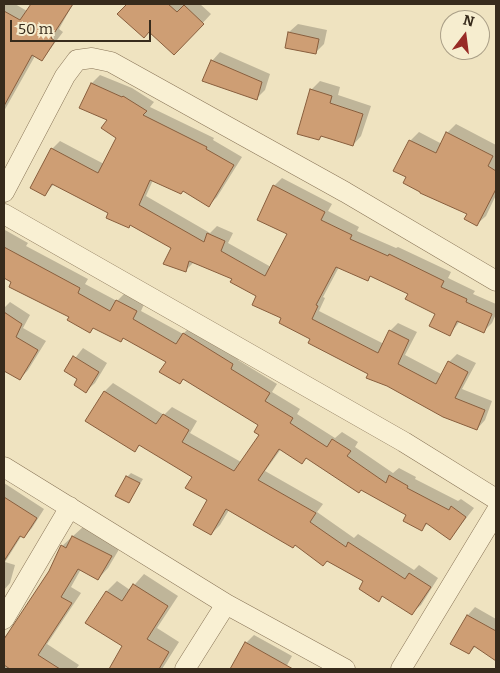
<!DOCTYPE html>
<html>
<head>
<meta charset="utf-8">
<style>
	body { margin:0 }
	#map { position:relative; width:500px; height:673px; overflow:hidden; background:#efe3c0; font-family:Bitter,serif }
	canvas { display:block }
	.frame { position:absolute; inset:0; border:5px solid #372b1c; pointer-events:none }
	.north { position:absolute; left:440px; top:10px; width:50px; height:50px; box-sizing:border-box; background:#f6edcf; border:1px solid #aa9f87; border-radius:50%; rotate:15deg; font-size:14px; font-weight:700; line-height:20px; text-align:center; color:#372b1c }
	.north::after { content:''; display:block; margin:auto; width:18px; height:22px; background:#982b26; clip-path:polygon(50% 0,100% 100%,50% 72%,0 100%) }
	.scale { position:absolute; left:10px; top:20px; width:141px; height:22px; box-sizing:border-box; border:2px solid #372b1c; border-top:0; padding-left:6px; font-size:15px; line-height:18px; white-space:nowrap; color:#372b1c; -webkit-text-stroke:4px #f6edcf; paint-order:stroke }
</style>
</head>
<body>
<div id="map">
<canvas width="500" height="673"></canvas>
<div class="frame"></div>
<div class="north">N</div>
<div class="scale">50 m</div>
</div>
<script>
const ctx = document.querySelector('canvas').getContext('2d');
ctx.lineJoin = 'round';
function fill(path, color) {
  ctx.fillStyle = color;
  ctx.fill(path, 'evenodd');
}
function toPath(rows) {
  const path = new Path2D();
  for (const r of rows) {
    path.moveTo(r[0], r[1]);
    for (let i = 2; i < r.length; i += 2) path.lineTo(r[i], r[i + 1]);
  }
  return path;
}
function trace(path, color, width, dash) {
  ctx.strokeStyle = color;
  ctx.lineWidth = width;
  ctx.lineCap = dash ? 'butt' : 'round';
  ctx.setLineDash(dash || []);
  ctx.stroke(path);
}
fill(toPath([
	[4,4,15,4,27,11,32,4,73,4,59,29,63,32,42,60,35,56,4,111],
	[128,4,200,4,211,14,174,54,149,31,119,14],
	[298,24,327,30,324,44,315,53,289,32],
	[220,52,270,74,265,90,257,98,212,61],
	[100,75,132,88,154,102,150,107,214,138,213,140,242,157,217,197,209,205,183,190,153,180,146,196,210,233,217,226,233,233,228,243,271,267,289,234,274,186,282,178,332,204,328,211,359,227,357,231,396,248,398,247,451,272,448,278,475,291,473,294,496,304,496,314,492,323,484,331,460,321,450,334,437,314,409,293,371,276,367,280,339,267,323,297,325,298,319,311,384,344,390,331,398,323,417,332,405,355,443,375,449,362,457,354,476,363,462,389,492,401,485,420,477,429,369,374,312,338,234,278,193,263,185,271,172,247,131,224,129,226,109,213,54,184,45,194,52,149,60,141,104,164,117,137,108,120,81,107,92,83],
	[320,81,340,87,338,95,371,106,361,136,353,145,323,135,319,139,311,90],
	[456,124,496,145,496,195,486,216,477,224,468,214,395,170,410,141,419,132,442,144,447,133],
	[5,230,28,243,26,246,88,279,85,284,117,301,126,292,145,302,141,311,183,334,192,325,241,355,238,360,277,384,272,392,300,409,297,414,335,438,342,432,358,442,355,447,393,473,399,468,416,477,415,479,458,501,461,499,474,508,450,539,428,523,422,529,408,515,307,457,302,462,281,449,265,471,323,504,317,512,354,538,358,534,414,570,419,565,438,578,421,605,412,613,384,595,379,600,365,581,229,510,220,525,211,534,208,500,193,477,141,444,134,451,87,420,105,391,113,383,164,415,172,407,197,421,190,433,241,462,261,435,260,425,184,378,180,383,167,361,124,337,121,341,94,327,90,331,70,316,4,277],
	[10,302,30,315,23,328,46,341,28,370,20,379,4,370,4,308],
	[83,348,107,363,95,383,86,391,79,379,66,370],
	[131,473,143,479,129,502,127,477],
	[4,483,44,509,32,528,24,537,22,535,5,562,15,565,10,583,4,590],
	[83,527,121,546,108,568,98,579,81,569,71,587,81,593,47,644,79,665,76,669,4,669,4,653,9,644,4,641,50,571,62,546],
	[144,574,178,596,157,628,179,642,162,669,110,669,124,646,87,623,107,591,117,581,130,590],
	[475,607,496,619,496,659,476,646,469,653,468,615],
	[254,635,292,656,285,669,232,669,246,643]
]), '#0003');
const building = toPath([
	[31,4,73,4,51,38,55,41,42,61,32,55,4,106,4,11,20,20,31,4],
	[127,4,168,4,177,12,184,5,204,24,174,55,149,32,144,38,117,14,127,4],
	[288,32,319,39,316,54,285,48,288,32],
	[211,60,262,82,257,100,202,81,211,60],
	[91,83,122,97,123,96,147,111,143,115,207,147,206,149,234,165,209,207,183,191,181,194,150,180,139,205,204,242,207,233,225,241,221,251,265,276,287,234,257,220,273,185,325,212,321,220,352,235,350,239,388,256,389,254,444,281,441,287,467,299,466,302,492,314,484,333,457,321,450,336,429,326,435,314,405,299,408,294,370,276,368,281,336,267,316,305,318,306,312,319,378,353,389,330,409,340,398,364,436,384,448,361,468,372,455,398,485,410,477,430,443,417,387,386,366,378,368,374,308,343,310,339,279,323,281,318,252,305,256,296,230,282,232,279,189,261,186,272,163,264,171,248,130,225,129,228,106,218,108,213,52,184,45,196,30,188,51,148,98,173,116,138,101,128,107,120,79,108,91,83],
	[310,89,332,96,330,103,363,114,353,146,321,136,319,140,297,134,310,89],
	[446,132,493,156,488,166,496,171,496,189,477,226,464,219,467,214,420,193,420,192,403,183,406,177,393,171,409,140,436,153,446,132],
	[4,247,80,288,78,293,110,311,116,300,137,311,133,319,176,344,183,333,233,364,231,369,270,393,265,401,293,418,290,423,327,447,332,439,351,451,347,456,386,483,389,475,408,486,407,488,449,510,451,506,466,517,450,540,426,523,422,531,403,521,406,515,361,490,359,493,306,458,302,464,279,449,258,480,316,513,310,522,346,547,348,542,405,579,409,573,431,587,412,615,382,596,379,602,359,589,363,581,327,561,323,566,295,545,293,548,226,509,211,535,193,525,207,500,185,488,192,477,139,445,135,452,85,421,104,391,156,424,163,414,189,430,182,442,234,471,259,435,254,432,258,425,183,379,180,384,159,372,166,362,123,338,121,342,93,328,90,333,67,320,69,317,9,287,11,282,4,278,4,247],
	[4,312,22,324,16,337,38,350,20,380,4,371,4,312],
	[73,356,99,372,86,393,74,385,77,379,64,371,73,356],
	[126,476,140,483,129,503,115,496,126,476],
	[4,497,37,518,24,538,20,536,4,561,4,497],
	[72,536,112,556,98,580,78,569,61,597,72,603,38,655,60,669,10,669,4,665,4,639,49,571,61,545,66,548,72,536],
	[133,584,168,606,147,639,169,652,159,669,109,669,122,646,85,623,106,591,122,601,133,584],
	[467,615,496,631,496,661,474,646,469,654,450,644,467,615],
	[245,642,293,669,230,669,245,642]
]);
fill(building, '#ce9e74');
trace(building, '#885e3d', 1);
const street = toPath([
	[4,192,65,76,77,60,92,58,111,62,345,192,496,281],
	[4,214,404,442,496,499],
	[4,467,226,604,345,669],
	[4,619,70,507],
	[185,669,226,604],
	[401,669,496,512]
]);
trace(street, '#887457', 21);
trace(street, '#f9f0d3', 20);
</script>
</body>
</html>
